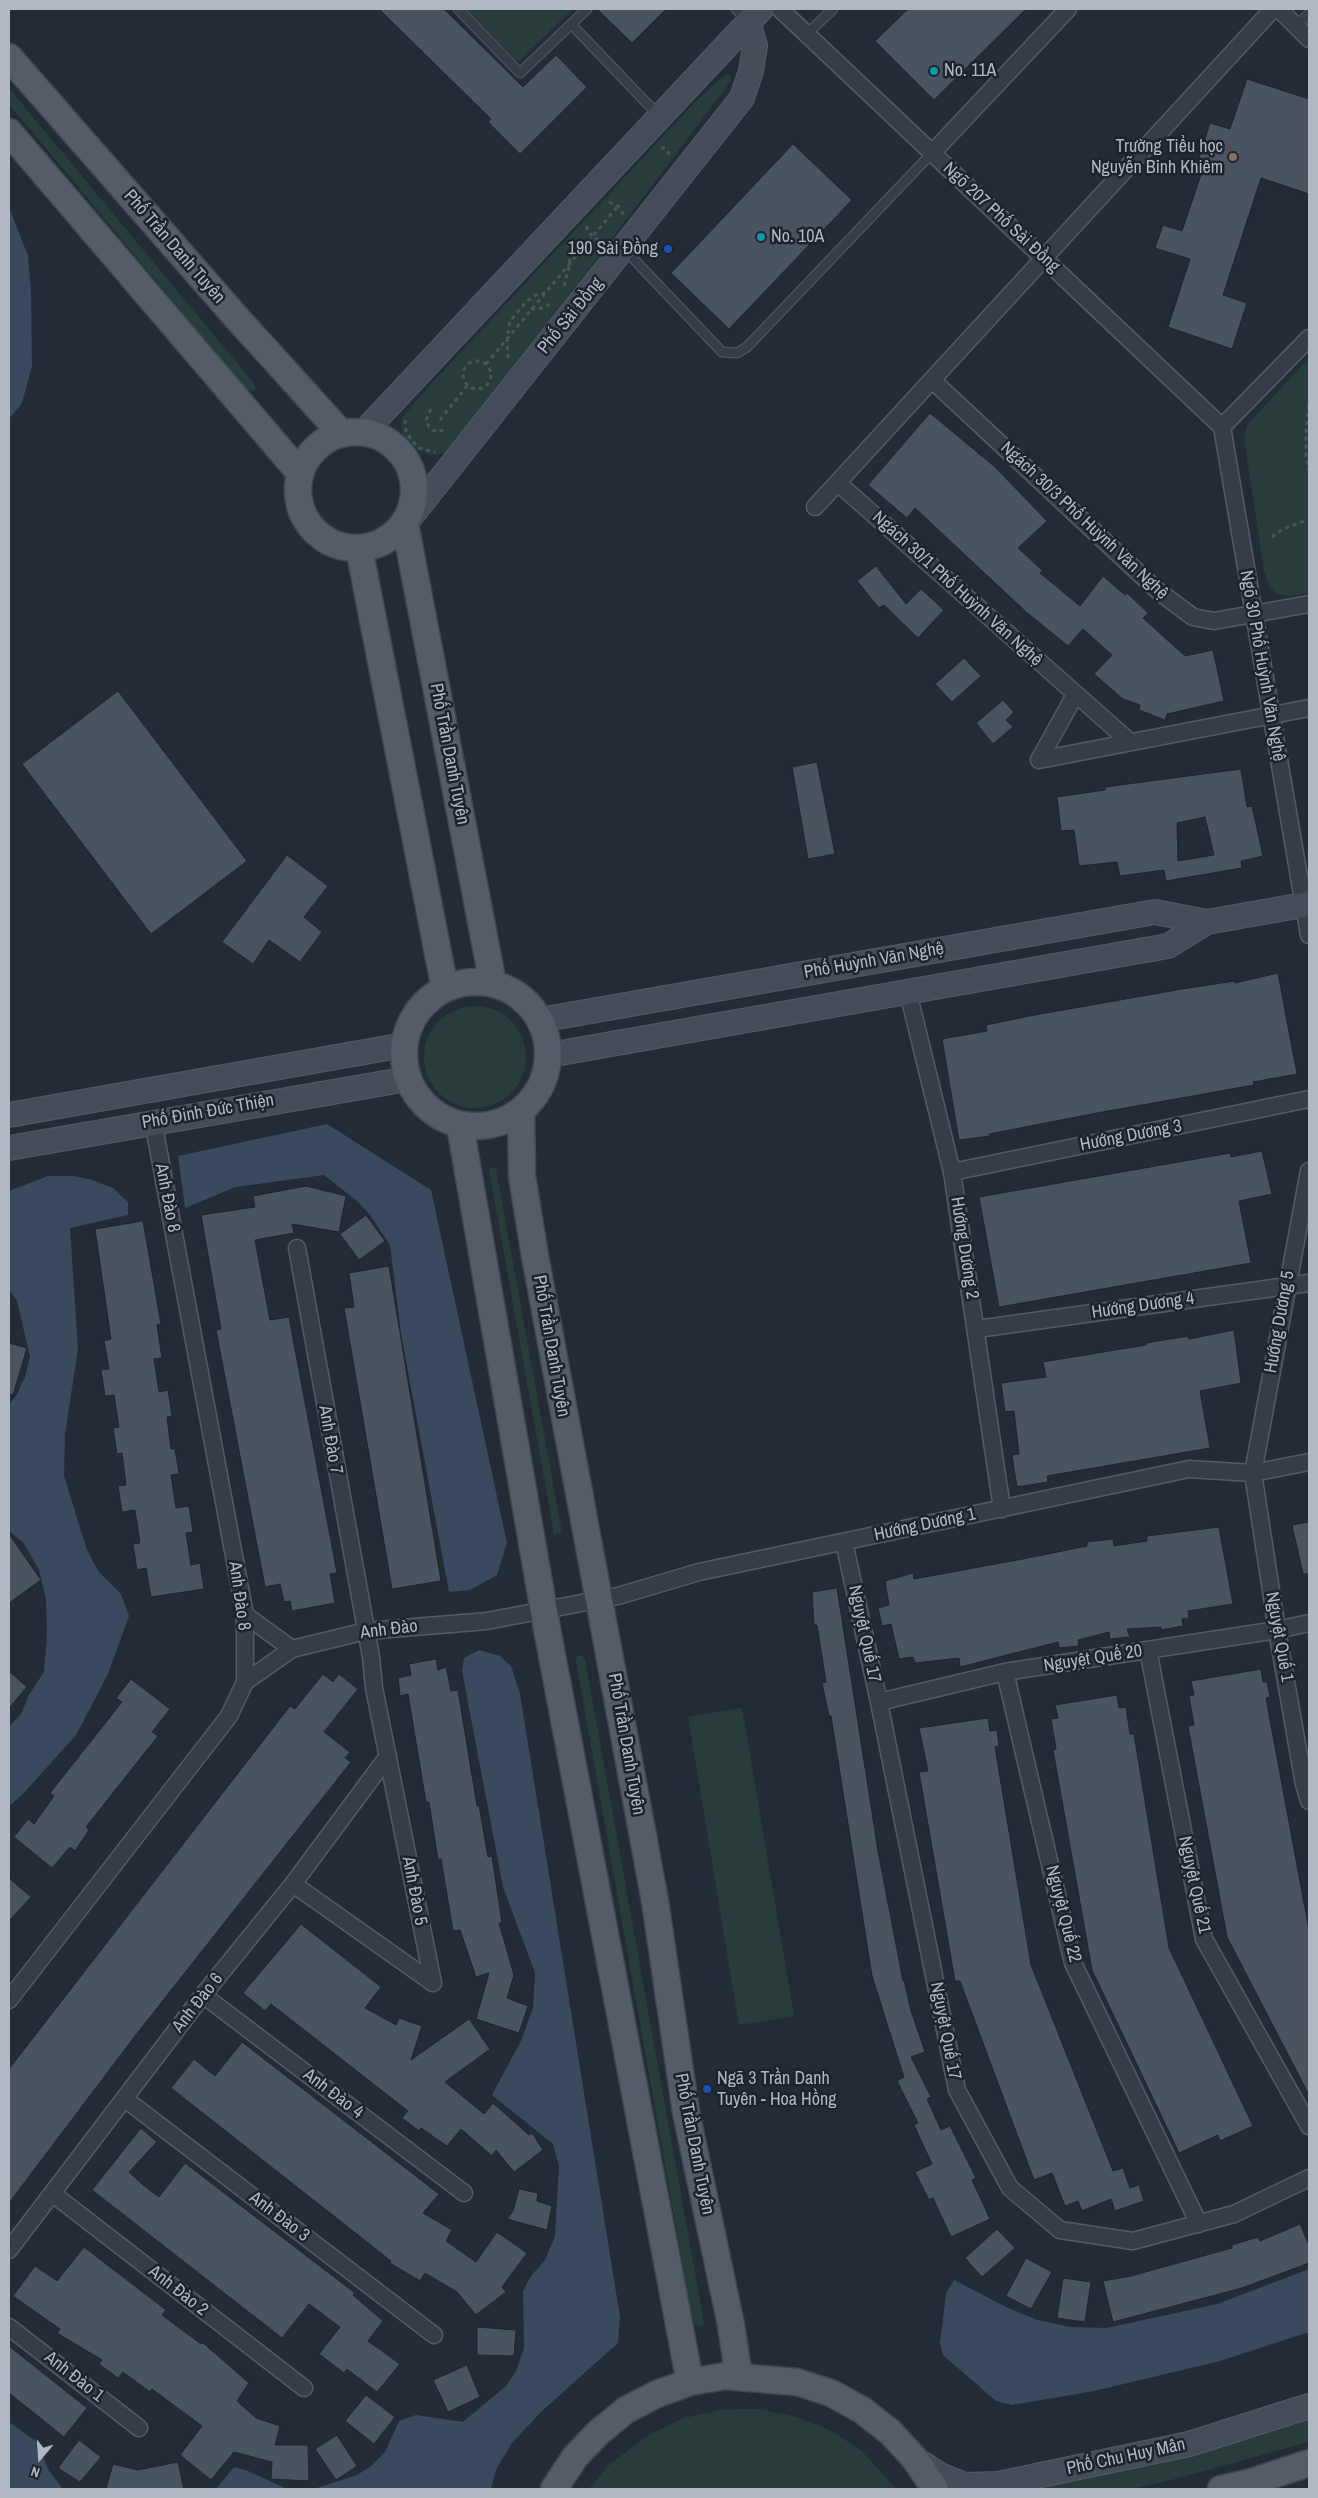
<!DOCTYPE html>
<html>
<head>
<meta charset="utf-8">
<style>
	body { margin:0 }
	#map { position:relative; width:1318px; height:2498px; overflow:hidden; background:#232c36; font-family:"Archivo Narrow",sans-serif }
	canvas { display:block }
	.frame { position:absolute; inset:0; border:10px solid #b1b8c3; pointer-events:none }
	.north { position:absolute; left:15px; top:2433px; width:50px; height:50px; -webkit-text-stroke:4px #1c232c; paint-order:stroke; rotate:198deg; font-size:14px; font-weight:700; line-height:20px; text-align:center; color:#b1b8c3 }
	.north::after { content:''; display:block; margin:auto; width:18px; height:22px; background:#b1b8c3; clip-path:polygon(50% 0,100% 100%,50% 72%,0 100%) }
</style>
</head>
<body>
<div id="map">
<canvas width="1318" height="2498"></canvas>
<div class="frame"></div>
<div class="north">N</div>
</div>
<script>
const ctx = document.querySelector('canvas').getContext('2d');
ctx.lineJoin = 'round';
function fill(path, color) {
  ctx.fillStyle = color;
  ctx.fill(path, 'evenodd');
}
function toPath(rows) {
  const path = new Path2D();
  for (const r of rows) {
    if (r.length === 3) {
      path.moveTo(r[0] + r[2], r[1]);
      path.arc(r[0], r[1], r[2], 0, 2 * Math.PI);
      continue;
    }
    path.moveTo(r[0], r[1]);
    for (let i = 2; i < r.length; i += 2) path.lineTo(r[i], r[i + 1]);
  }
  return path;
}
function trace(path, color, width, dash) {
  ctx.strokeStyle = color;
  ctx.lineWidth = width;
  ctx.lineCap = dash ? 'butt' : 'round';
  ctx.setLineDash(dash || []);
  ctx.stroke(path);
}
function write(font, color, halo, rows, align = 'center') {
  ctx.font = font + ' "Archivo Narrow",sans-serif';
  ctx.lineWidth = 5;
  ctx.setLineDash([]);
  ctx.textBaseline = 'middle';
  ctx.strokeStyle = halo;
  ctx.fillStyle = color;
  for (const [text, x, y, turn = 0] of rows) {
    ctx.save();
    ctx.translate(x, y);
    ctx.rotate((+turn || 0) * Math.PI / 180);
    ctx.textAlign = isNaN(turn) ? turn : align;
    if (halo) ctx.strokeText(text, 0, 0);
    ctx.fillText(text, 0, 0);
    ctx.restore();
  }
}
fill(toPath([
	[465,9,573,9,518,62],
	[726,74,730,74,731,81,467,431,446,453,431,455,418,450,409,443,402,433,401,419,431,384,698,99],
	[9,88,252,381,256,388,253,391,246,389,9,104],
	[1309,358,1309,593,1290,596,1277,594,1269,586,1264,570,1244,439,1247,425],
	[475,1057,51],
	[492,1167,496,1169,562,1533,554,1534,489,1169],
	[577,1656,582,1656,585,1659,704,2323,701,2327,693,2323,576,1661],
	[742,1708,794,2016,739,2025,688,1717],
	[740,2409,759,2409,797,2417,832,2431,863,2452,896,2489,589,2489,610,2464,650,2434,684,2418,721,2410],
	[1309,2418,1309,2442,1171,2480,1132,2489,1035,2489,1133,2468]
]), '#293c3c');
fill(toPath([
	[9,207,28,256,31,291,32,366,22,403,9,419],
	[327,1124,431,1190,507,1543,497,1575,470,1590,449,1592,401,1334,390,1245,370,1215,357,1201,324,1175,236,1187,185,1208,178,1156],
	[48,1176,74,1176,92,1180,113,1188,128,1202,128,1215,70,1228,78,1348,65,1435,64,1476,87,1550,98,1571,121,1594,129,1616,108,1674,76,1735,22,1795,9,1806,9,1727,21,1714,29,1695,44,1672,47,1637,46,1599,39,1570,23,1542,9,1531,9,1404,16,1396,25,1377,30,1357,17,1301,9,1289,9,1191],
	[479,1650,500,1656,511,1666,520,1694,620,2317,618,2343,543,2410,511,2444,496,2470,491,2489,314,2489,357,2475,370,2467,385,2452,399,2421,416,2415,463,2422,506,2386,516,2371,524,2348,523,2291,531,2276,545,2260,555,2236,559,2166,553,2144,492,2095,521,2041,533,2008,535,1973,503,1887,462,1671,464,1658],
	[1309,2269,1309,2332,1220,2361,1094,2391,1012,2405,996,2401,943,2355,940,2343,946,2293,954,2280,1008,2308,1037,2320,1071,2327,1107,2328,1217,2304],
	[9,2422,37,2442,49,2471,63,2489,9,2489],
	[234,2467,248,2471,287,2489,216,2489]
]), '#3a495e');
const building = toPath([
	[379,9,444,9,523,87,556,55,587,87,520,154,488,122,491,119,379,9],
	[597,9,666,9,632,43,597,9],
	[908,9,1026,9,934,100,875,41,908,9],
	[1247,79,1309,99,1309,194,1261,178,1223,295,1247,303,1232,349,1168,327,1190,259,1155,248,1163,225,1182,231,1206,160,1199,158,1210,123,1230,129,1247,79],
	[793,144,852,200,729,329,671,273,793,144],
	[930,413,995,467,1047,521,1018,548,1043,571,1040,573,1080,606,1103,576,1125,595,1127,593,1148,613,1143,618,1185,656,1213,650,1224,701,1167,714,1165,720,1139,710,1140,705,1123,699,1094,674,1112,655,1083,629,1068,646,1025,611,915,508,907,518,868,485,930,413],
	[876,566,906,604,921,589,944,610,918,638,884,605,879,608,857,581,876,566],
	[964,658,981,676,952,702,935,684,964,658],
	[118,691,247,861,151,934,22,764,118,691],
	[1003,700,1014,712,1006,720,1013,727,993,744,976,723,1003,700],
	[817,762,835,854,808,859,792,767,817,762],
	[1241,769,1247,807,1252,806,1263,856,1241,861,1242,868,1166,881,1164,870,1120,876,1117,862,1079,866,1074,830,1061,831,1057,797,1105,790,1105,787,1241,769],
	[1205,817,1214,855,1178,861,1177,823,1205,817],
	[287,855,328,886,304,917,322,932,300,962,269,940,253,964,222,942,287,855],
	[1278,973,1297,1074,1253,1082,1254,1085,1097,1113,989,1134,990,1136,959,1140,942,1039,987,1031,986,1025,1035,1015,1182,989,1235,981,1235,983,1278,973],
	[1262,1151,1272,1194,1239,1201,1251,1263,999,1307,979,1197,1230,1153,1231,1157,1262,1151],
	[306,1186,346,1196,339,1232,292,1224,294,1233,255,1240,270,1320,289,1317,337,1573,330,1574,335,1603,292,1611,290,1601,284,1602,280,1584,265,1587,216,1330,221,1329,201,1215,255,1207,253,1196,306,1186],
	[366,1215,385,1241,359,1260,340,1234,366,1215],
	[143,1221,161,1324,157,1325,162,1358,154,1359,159,1392,168,1390,172,1416,167,1417,171,1449,175,1449,179,1474,171,1475,176,1508,189,1506,193,1532,186,1533,191,1565,200,1563,204,1589,151,1597,146,1568,137,1570,133,1544,140,1543,135,1510,122,1512,118,1486,126,1485,122,1453,117,1454,113,1428,119,1427,114,1395,105,1396,101,1370,109,1369,104,1341,111,1339,95,1229,143,1221],
	[389,1266,441,1581,392,1589,344,1308,354,1307,349,1273,389,1266],
	[1234,1330,1241,1383,1200,1391,1210,1448,1047,1476,1048,1482,1017,1487,1012,1455,1019,1454,1014,1411,1005,1412,1001,1383,1046,1377,1043,1362,1146,1345,1146,1343,1188,1336,1189,1339,1234,1330],
	[9,1343,27,1348,13,1395,9,1394,9,1343],
	[1309,1522,1309,1574,1303,1574,1292,1525,1309,1522],
	[1219,1527,1233,1604,1188,1611,1189,1618,1182,1619,1183,1626,1161,1630,1161,1627,1127,1629,1130,1637,1110,1639,1109,1632,1078,1640,1079,1646,1059,1648,1058,1642,960,1667,959,1658,915,1663,913,1657,899,1659,891,1624,882,1626,878,1608,889,1605,885,1581,913,1573,914,1579,1023,1559,1087,1546,1087,1542,1113,1539,1114,1546,1147,1541,1147,1536,1219,1527],
	[9,1534,41,1580,9,1603,9,1534],
	[837,1588,878,1851,903,1981,904,1980,911,2011,925,2052,911,2057,931,2097,927,2099,941,2130,950,2126,976,2178,972,2180,990,2219,951,2237,933,2198,929,2200,915,2172,932,2164,914,2125,918,2123,897,2081,904,2077,872,1976,831,1716,829,1716,822,1683,826,1682,817,1625,814,1625,812,1592,837,1588],
	[436,1659,438,1670,446,1667,451,1691,458,1690,477,1806,479,1805,488,1857,492,1856,502,1923,499,1923,514,1975,507,1998,528,2006,519,2033,476,2019,489,1973,476,1977,460,1930,453,1931,441,1859,438,1860,429,1802,426,1802,408,1694,400,1696,398,1678,411,1675,409,1664,436,1659],
	[1261,1669,1263,1682,1267,1682,1270,1697,1266,1698,1309,1930,1309,2095,1227,1937,1188,1726,1194,1725,1189,1696,1194,1695,1191,1681,1261,1669],
	[9,1671,27,1687,9,1708,9,1671],
	[323,1674,333,1682,339,1674,358,1689,324,1732,350,1752,345,1758,351,1762,135,2036,9,2203,9,2069,290,1706,295,1709,323,1674],
	[131,1679,170,1709,152,1732,158,1736,86,1827,89,1830,75,1851,70,1847,52,1868,14,1837,28,1819,34,1824,54,1796,50,1793,122,1702,116,1698,131,1679],
	[1117,1695,1119,1708,1126,1707,1130,1734,1134,1734,1169,1948,1253,2126,1220,2141,1218,2135,1179,2153,1092,1970,1053,1750,1056,1749,1051,1719,1058,1718,1055,1705,1117,1695],
	[988,1718,990,1731,997,1730,999,1746,995,1747,1031,1965,1113,2171,1123,2168,1130,2188,1139,2185,1144,2201,1115,2211,1111,2199,1082,2211,1078,2201,1065,2206,1052,2173,1034,2180,960,1981,955,1981,919,1772,928,1771,919,1728,988,1718],
	[9,1878,31,1897,9,1921,9,1878],
	[301,1924,381,1987,365,2008,396,2025,399,2018,422,2026,411,2060,469,2019,490,2049,445,2082,484,2114,493,2103,529,2135,532,2133,543,2150,514,2172,496,2150,492,2156,461,2129,447,2146,421,2128,419,2131,402,2118,408,2111,271,2004,265,2011,243,1993,301,1924],
	[242,2042,439,2194,423,2213,452,2230,446,2241,476,2262,497,2232,527,2253,502,2287,506,2292,476,2315,457,2292,425,2273,420,2281,390,2263,391,2261,171,2088,194,2059,215,2076,242,2042],
	[141,2128,157,2142,129,2172,143,2185,159,2197,185,2163,355,2293,353,2295,383,2321,368,2341,400,2364,377,2392,347,2369,344,2373,319,2354,340,2327,309,2304,282,2338,92,2190,141,2128],
	[519,2189,538,2193,537,2201,552,2206,547,2230,507,2219,513,2211,519,2189],
	[1300,2224,1309,2245,1309,2263,1242,2288,1113,2322,1103,2281,1131,2276,1232,2248,1232,2245,1258,2237,1260,2241,1300,2224],
	[997,2229,1015,2248,982,2277,965,2258,997,2229],
	[84,2247,166,2310,162,2315,201,2344,202,2342,249,2383,237,2401,256,2418,280,2426,275,2445,308,2445,309,2481,271,2479,272,2462,234,2452,211,2480,180,2455,202,2426,152,2389,150,2392,123,2372,118,2378,99,2364,102,2360,57,2333,60,2329,13,2296,35,2266,57,2281,84,2247],
	[1026,2258,1052,2272,1031,2309,1006,2296,1026,2258],
	[1063,2278,1091,2282,1085,2322,1057,2318,1063,2278],
	[477,2327,516,2330,514,2356,477,2355,477,2327],
	[9,2346,87,2408,64,2437,9,2393,9,2346],
	[467,2365,480,2397,448,2412,433,2380,467,2365],
	[366,2395,395,2417,374,2444,345,2421,366,2395],
	[337,2435,357,2466,336,2480,315,2449,337,2435],
	[79,2440,101,2457,80,2482,58,2468,79,2440],
	[178,2462,184,2489,106,2489,113,2464,138,2470,178,2462]
]);
fill(building, '#4a5360');
trace(building, '#1e252e', 1);
const lane = toPath([
	[458,9,520,73,587,9],
	[736,9,748,22],
	[571,24,659,116],
	[1296,26,1309,14],
	[807,34,833,9],
	[625,250,722,352,737,353,747,347,932,153]
]);
const street = toPath([
	[780,9,1222,427],
	[1279,9,1309,39],
	[932,153,1068,9],
	[932,380,1158,591,1193,617,1214,621,1309,604],
	[1222,427,1309,935],
	[1222,427,1309,338],
	[838,483,1130,742],
	[815,507,1273,9],
	[1039,760,1309,708],
	[1039,760,1075,695],
	[908,992,952,1172,1002,1509],
	[1309,1171,1253,1473,1277,1630,1304,1784,1309,1801],
	[952,1172,1309,1099],
	[297,1248,371,1657,374,1688,433,1983],
	[977,1329,1309,1283],
	[844,1542,879,1702,957,2090,1010,2188,1060,2230,1133,2241,1234,2214,1309,2178],
	[245,1615,292,1649],
	[1148,1650,1204,1939,1309,2126],
	[1005,1672,1073,1963,1199,2224],
	[245,1682,292,1649,366,1631,487,1621,618,1596,699,1572,1189,1469,1253,1473,1309,1462],
	[879,1702,1005,1672,1277,1630,1309,1623],
	[293,1884,433,1983],
	[203,1995,464,2193],
	[9,2000,229,1716,245,1682,245,1615,153,1121],
	[125,2099,434,2335],
	[53,2194,304,2388],
	[9,2250,203,1995,293,1884,388,1756],
	[9,2327,139,2428]
]);
const secondary = toPath([
	[363,433,761,9],
	[405,524,742,98,751,71,755,46,748,22],
	[540,1020,1155,912,1207,922],
	[549,1055,1168,946,1207,922,1309,904],
	[9,1115,404,1045],
	[9,1148,408,1079],
	[915,2459,940,2475,965,2485,998,2484,1189,2444,1309,2406]
]);
const primary = toPath([
	[9,57,236,317,342,434],
	[9,132,300,473],
	[356,490,58],
	[405,524,493,984],
	[359,548,445,989],
	[476,1054,72],
	[521,1111,522,1176,535,1256,655,1901,686,2112,731,2325,739,2377],
	[460,1125,547,1629,690,2382],
	[554,2489,575,2457,599,2432,626,2410,657,2394,690,2382,725,2376,797,2382,831,2393,862,2410,890,2432,915,2459,935,2489],
	[1221,2489,1248,2483,1309,2463]
]);
trace(lane, '#545b65', 11);
trace(street, '#545b65', 19);
trace(secondary, '#545b65', 26);
trace(primary, '#404750', 29);
trace(toPath([
	[661,147,666,149,670,156],
	[609,202,618,206,624,215],
	[586,226,592,237,602,241],
	[564,286,570,263,568,244],
	[531,309,544,308,551,303],
	[508,358,507,339,510,321,527,301,536,295,545,293],
	[477,375,14],
	[486,364,618,206],
	[1309,405,1306,433,1306,457,1309,470],
	[431,409,426,420,429,427,436,432,447,429],
	[405,420,406,431,412,441,419,448,435,452],
	[440,420,467,386],
	[1272,537,1283,529,1301,522,1309,521]
]), '#475759', 3, [4, 4]);
trace(lane, '#363d47', 9);
trace(street, '#363d47', 16);
trace(secondary, '#454d5a', 24);
trace(primary, '#545c67', 26);
for (const [x, y, r, color] of [
	[934,71,5,"#0f9aa8"],
	[1233,157,5,"#8d6e63"],
	[761,237,5,"#0f9aa8"],
	[668,249,5,"#1a4fb4"],
	[707,2089,5,"#1a4fb4"]
]) {
  const dot = new Path2D();
  dot.arc(x, y, r, 0, 2 * Math.PI);
  ctx.fillStyle = color;
  ctx.fill(dot);
  trace(dot, '#1c232c', 2);
}
write('18px', '#b1b8c3', '#1c232c', [
	["No. 11A",944,71],
	["Trường Tiểu học",1223,147,"right"],
	["Nguyễn Bỉnh Khiêm",1223,168,"right"],
	["No. 10A",771,237],
	["190 Sài Đồng",658,249,"right"],
	["Ngã 3 Trần Danh",717,2079],
	["Tuyên - Hoa Hồng",717,2100]
], 'left');
write('18px', '#b1b8c3', '#1c232c', [
	["Ngõ 207 Phố Sài Đồng",1001,218,43],
	["Phố Trần Danh Tuyên",174,247,49],
	["Phố Sài Đồng",571,316,-51],
	["Ngách 30/3 Phố Huỳnh Văn Nghệ",1084,521,43],
	["Ngách 30/1 Phố Huỳnh Văn Nghệ",957,589,42],
	["Ngõ 30 Phố Huỳnh Văn Nghệ",1262,666,80],
	["Phố Trần Danh Tuyên",449,754,79],
	["Phố Huỳnh Văn Nghệ",874,961,-10],
	["Phố Đinh Đức Thiện",208,1112,-10],
	["Hướng Dương 3",1131,1136,-11],
	["Anh Đào 8",167,1198,79],
	["Hướng Dương 2",964,1248,81],
	["Hướng Dương 4",1143,1306,-8],
	["Hướng Dương 5",1280,1322,-80],
	["Phố Trần Danh Tuyên",551,1346,80],
	["Anh Đào 7",330,1440,80],
	["Hướng Dương 1",925,1525,-12],
	["Anh Đào 8",239,1596,82],
	["Anh Đào",389,1630,-7],
	["Nguyệt Quế 17",864,1634,78],
	["Nguyệt Quế 1",1279,1637,80],
	["Nguyệt Quế 20",1093,1659,-9],
	["Phố Trần Danh Tuyên",626,1744,80],
	["Nguyệt Quế 21",1194,1885,78],
	["Anh Đào 5",414,1891,79],
	["Nguyệt Quế 22",1063,1914,76],
	["Anh Đào 6",198,2003,-52],
	["Nguyệt Quế 17",945,2031,79],
	["Anh Đào 4",333,2094,37],
	["Phố Trần Danh Tuyên",694,2144,79],
	["Anh Đào 3",279,2217,37],
	["Anh Đào 2",178,2291,38],
	["Anh Đào 1",74,2377,38],
	["Phố Chu Huy Mân",1126,2457,-12]
]);
</script>
</body>
</html>
